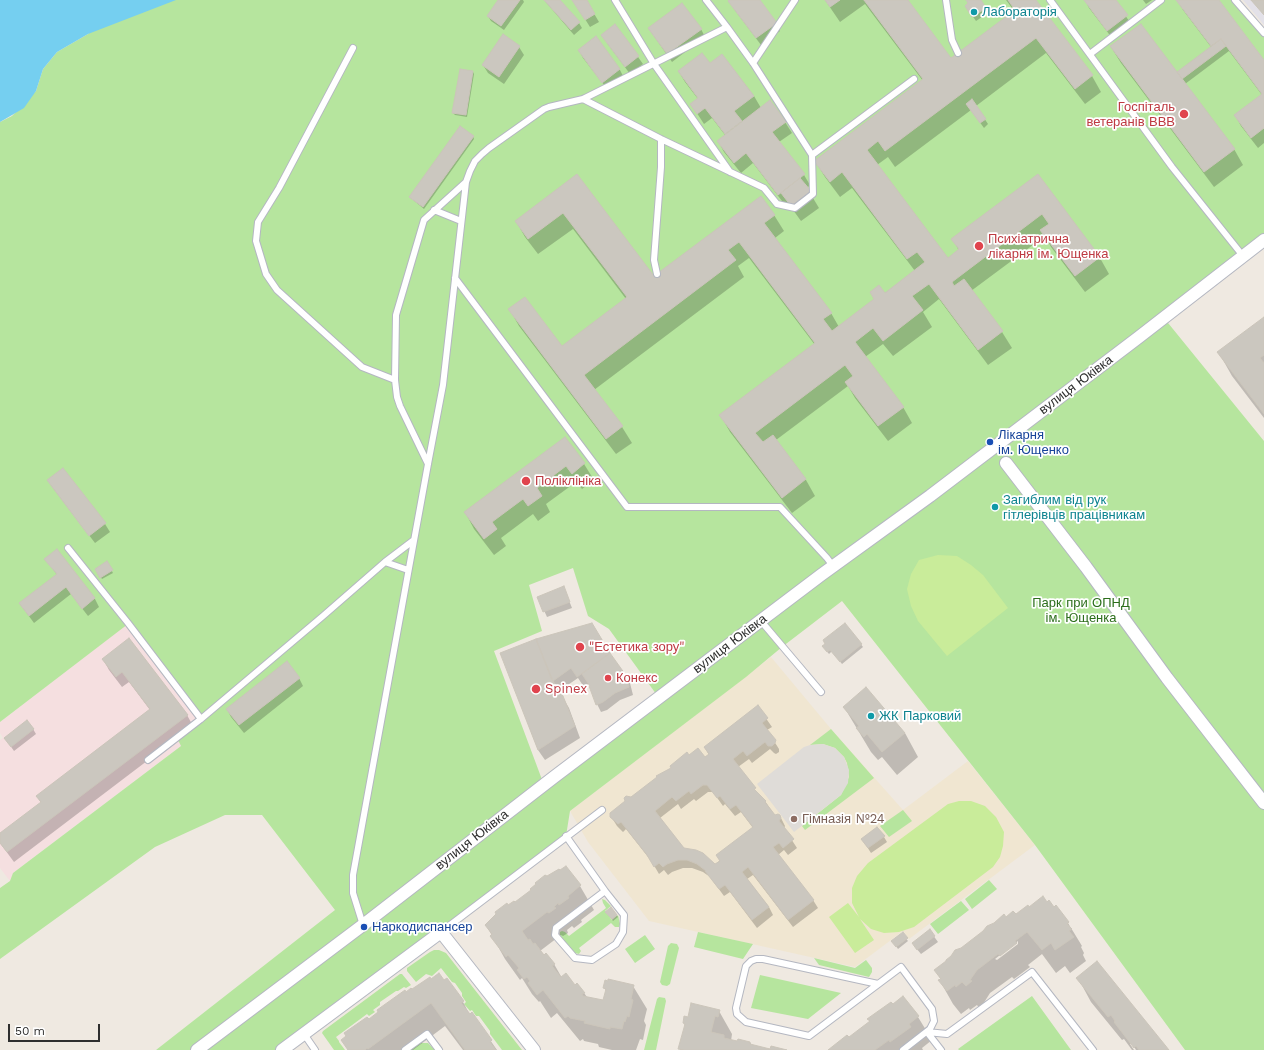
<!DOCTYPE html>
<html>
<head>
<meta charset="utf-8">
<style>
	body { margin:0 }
	#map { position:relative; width:1264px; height:1050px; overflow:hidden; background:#efe9e1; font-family:"Work Sans",sans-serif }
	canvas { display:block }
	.scale { position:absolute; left:8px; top:1024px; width:92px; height:18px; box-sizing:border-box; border:2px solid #2e2e2e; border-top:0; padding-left:5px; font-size:12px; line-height:14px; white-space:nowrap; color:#2e2e2e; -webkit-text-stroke:3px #fff; paint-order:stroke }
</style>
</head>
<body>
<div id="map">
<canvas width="1264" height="1050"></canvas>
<div class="scale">50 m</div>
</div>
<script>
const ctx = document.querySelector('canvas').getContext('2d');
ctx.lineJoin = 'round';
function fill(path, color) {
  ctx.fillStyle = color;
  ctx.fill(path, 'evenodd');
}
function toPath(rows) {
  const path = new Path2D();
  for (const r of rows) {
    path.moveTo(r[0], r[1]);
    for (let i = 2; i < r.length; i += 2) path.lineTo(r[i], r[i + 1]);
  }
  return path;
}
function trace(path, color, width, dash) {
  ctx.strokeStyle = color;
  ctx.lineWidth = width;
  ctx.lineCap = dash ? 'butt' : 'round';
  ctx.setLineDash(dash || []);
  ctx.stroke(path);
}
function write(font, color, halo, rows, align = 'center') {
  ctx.font = font + ' "Work Sans",sans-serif';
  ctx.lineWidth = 3.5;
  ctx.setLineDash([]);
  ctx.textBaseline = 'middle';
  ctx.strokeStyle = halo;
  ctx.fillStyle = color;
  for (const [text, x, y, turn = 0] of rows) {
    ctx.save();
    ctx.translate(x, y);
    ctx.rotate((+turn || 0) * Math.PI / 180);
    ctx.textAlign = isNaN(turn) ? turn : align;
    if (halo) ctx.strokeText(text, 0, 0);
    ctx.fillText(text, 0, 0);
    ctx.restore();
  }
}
fill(toPath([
	[1243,0,1264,0,1264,25]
]), '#e3e1e8');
fill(toPath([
	[771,657,831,729,903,810,968,761,1035,845,909,939,903,931,855,967,649,921,588,842,570,811]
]), '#f0e6d1');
fill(toPath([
	[128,623,201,719,181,746,13,873,10,881,0,868,0,740,3,738,0,733,0,722]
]), '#f5dfe0');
fill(toPath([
	[123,0,1235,0,1264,33,1264,240,1164,318,1264,441,1264,1050,1185,1050,1035,845,842,601,782,647,746,677,570,811,566,836,282,1050,156,1050,335,910,262,815,225,815,155,847,0,959,0,888,10,881,13,873,181,746,177,738,201,719,128,624,0,722,0,122,12,116,36,91,43,69,57,52,88,34],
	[573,568,588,616,609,629,659,698,544,785,494,651,542,631,529,585],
	[831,729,874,778,805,830,802,826,841,795,849,777,847,763,844,757,835,748,823,744,810,745],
	[903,810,912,821,889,837,880,826],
	[989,880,997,889,972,909,965,899],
	[602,899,605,900,611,906,605,911,612,920,618,915,620,924,619,927,615,927,611,923,579,948,581,951,579,954,575,953,570,950,560,935,560,932,562,931,565,932,569,936,606,908,603,903],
	[961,901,969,910,938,934,930,924],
	[698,932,753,944,743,959,694,947],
	[645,935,655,949,635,963,625,949],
	[671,943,677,944,679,948,670,984,667,986,662,985,660,982,668,946],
	[434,950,439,950,446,953,522,1050,502,1050,490,1034,490,1031,479,1016,476,1016,472,1010,470,1011,464,1004,466,1002,462,996,462,993,455,983,452,982,441,968,432,976,426,974,416,982,407,971,407,968,430,952],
	[814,958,855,968,866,960,872,968,872,972,869,977,819,965],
	[400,974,402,974,411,985,406,988,404,987,398,991,396,991,380,1002,380,1005,373,1010,375,1012,369,1016,367,1014,336,1037,339,1041,339,1042,345,1050,334,1050,322,1033,323,1031],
	[760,975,841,993,808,1019,751,1008],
	[1032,996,1071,1050,959,1050,958,1049],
	[659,997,665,998,666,1001,656,1050,644,1050,657,999],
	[421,1043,428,1043,435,1050,411,1050]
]), '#b6e59e');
fill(toPath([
	[938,555,957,556,971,565,983,575,1008,608,947,656,918,621,911,606,907,589,911,574,919,560],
	[959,801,971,801,985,806,996,817,1004,832,1003,846,1000,857,993,867,914,927,899,932,884,933,871,929,860,919,874,940,855,953,829,917,848,903,859,917,852,903,852,888,857,876,868,863,948,804]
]), '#c9ec9a');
fill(toPath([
	[823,744,835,748,844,757,849,770,848,783,841,795,794,832,757,784,804,747,810,745]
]), '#dfdcd8');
fill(toPath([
	[0,0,176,0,88,34,57,52,43,69,36,91,24,108,0,122]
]), '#75cff0');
fill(toPath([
	[499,0,523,0,524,2,504,30,491,21,488,16],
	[544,0,558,0,579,23,582,28,574,35],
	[573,0,586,0,599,22,590,27],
	[731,0,758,0,780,31,761,45,734,9],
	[825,0,906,0,951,59,1015,12,1006,0,1035,0,1092,76,1101,92,1085,104,1046,53,976,106,988,124,984,128,971,110,895,167,888,157,877,165,948,259,959,251,953,239,1037,176,1100,258,1109,274,1085,292,1051,247,1045,236,971,291,1002,332,1012,348,988,365,939,299,923,312,932,327,893,356,883,344,865,357,903,407,912,423,888,441,855,398,848,386,776,440,806,480,815,496,792,513,730,432,721,416,815,345,749,258,738,266,744,277,594,390,622,427,632,443,616,454,519,326,510,310,562,347,626,299,573,229,538,254,525,237,516,221,577,176,654,277,774,215,784,231,775,238,831,313,839,327,915,271,852,188,840,197,825,177,815,161,923,81,865,4,840,22],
	[967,0,980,0,988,13,976,21,969,11,969,4],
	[1085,0,1115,0,1131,24,1112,38,1089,8],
	[1143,0,1152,0,1146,4],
	[1177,0,1218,0,1264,61,1264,143,1258,148,1241,126,1235,115,1262,95,1229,51,1185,84,1234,149,1243,165,1214,187,1121,63,1111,47,1177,73,1211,47,1183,10],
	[615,25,638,57,643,64,630,74,607,43],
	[649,29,701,29,705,37,672,62],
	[595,37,620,70,624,78,608,90,583,58,579,50],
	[519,47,524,55,504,84,488,73,483,65],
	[722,55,754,96,761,108,785,122,792,133,779,142,804,175,810,185,807,188,819,208,801,221,788,203,785,205,753,163,741,173,724,152,718,141,725,135,712,118,704,124,691,104,698,99,685,82,679,72,710,64],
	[461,70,473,72,474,74,467,117,455,115,453,113],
	[473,136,474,139,424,209,412,199,410,197],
	[1264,318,1264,418,1232,376,1219,353],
	[565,438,584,464,594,480,582,489,576,482,546,504,550,512,538,521,533,514,501,538,506,546,494,555,474,529,465,512],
	[63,469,105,524,110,532,95,543,53,488,48,480],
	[57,550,95,599,99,607,88,616,71,594,34,623,20,604,57,575,46,559],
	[107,563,113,573,102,579,96,569],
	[566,593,572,608,547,617,538,597],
	[591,624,610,654,625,675,630,683,633,695,620,700,607,710,601,712,597,704,591,686,589,684,584,687,578,678,559,691,569,708,580,738,545,760,538,750,501,653,536,640],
	[845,624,863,647,842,664,832,651,829,654,825,649],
	[103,659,187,715,193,726,14,862,0,843,0,834,41,803,37,796,150,710,129,682,122,687,109,670],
	[299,678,303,686,244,733,231,717,227,709],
	[758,707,772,727,767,730,779,749,779,752,776,754,774,753,770,749,752,763,749,759,738,767,758,795,765,801,775,816,780,816,785,826,784,828,797,848,788,855,784,850,778,855,813,900,818,908,793,927,753,875,747,879,769,907,773,915,757,928,730,892,724,896,710,877,703,872,692,868,683,868,672,872,668,875,664,870,659,874,652,862,626,829,623,832,617,826,612,818,631,798,689,756,705,759,709,755,705,748],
	[708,792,713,792,723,806,725,804,735,816,741,812,753,828,715,865,684,849,660,818,678,804,681,809,694,799,696,801],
	[844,707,905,733,918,757,897,775,882,757,878,760,871,752],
	[33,729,36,734,14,751,5,738],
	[884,837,887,842,871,853,862,839],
	[566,867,580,886,594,910,581,920,582,922,574,928,572,926,567,930,568,933,563,936,561,935,540,951,554,964,562,978,584,993,587,997,604,1001,606,991,604,987,633,986,647,1009,644,1021,646,1025,643,1040,640,1039,636,1050,612,1050,599,1047,598,1044,584,1041,583,1039,580,1041,557,1013,551,1018,540,1001,539,1002,532,994,522,978,520,980,505,959,486,925,508,907,515,904,532,890,546,877,560,872],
	[1047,904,1054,908,1056,907,1068,923,1082,946,1081,947,1084,953,1083,955,1086,961,1070,973,1065,966,1056,973,1042,954,1028,965,1030,967,1014,979,1012,977,990,993,980,1009,977,1005,970,1010,969,1008,961,1014,953,1004,940,981,941,980,936,971,962,949,1006,918,1016,916,1029,909],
	[1018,941,1018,944,997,960,995,959],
	[611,908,618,917,613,921,608,914],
	[930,931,938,942,921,954,916,948],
	[902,934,908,941,898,949,894,943],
	[1078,978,1167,1050,1136,1050,1132,1043,1130,1044,1134,1050,1132,1050,1124,1039,1122,1040,1091,1002],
	[431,980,444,981,447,980,463,1002,470,1015,472,1014,497,1050,463,1050,445,1026,413,1050,348,1050,342,1040,406,993,412,991],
	[903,997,918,1017,932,1040,922,1048,923,1050,830,1050,849,1038,870,1022,869,1020,892,1006],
	[719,1011,732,1034,731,1041,750,1042,752,1046,769,1050,680,1050,680,1049,685,1026,684,1023,688,1018]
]), '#0003');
const building = toPath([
	[498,0,520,0,501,26,487,16,498,0],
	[544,0,560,0,580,22,571,30,544,0],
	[572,0,587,0,595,14,585,20,572,0],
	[729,0,760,0,777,23,756,38,728,1,729,0],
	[825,0,840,0,830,7,825,0],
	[864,0,908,0,951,58,1015,10,1008,0,1036,0,1093,75,1075,89,1036,38,885,151,878,141,867,150,948,258,959,249,951,239,1038,174,1100,257,1075,276,1040,230,1049,224,1042,214,952,282,954,286,964,279,1003,331,978,350,929,284,912,296,923,310,883,341,873,328,855,342,904,407,878,426,845,382,853,376,845,365,755,433,763,442,773,435,806,479,782,498,719,415,815,343,739,242,728,250,736,260,584,375,623,426,606,439,508,309,525,297,562,346,627,297,563,213,528,239,515,221,577,174,654,276,761,196,775,215,764,223,832,313,823,319,832,331,874,299,870,292,874,289,879,285,885,293,925,262,917,252,907,259,842,172,830,182,814,161,923,79,864,0],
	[966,0,981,0,986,8,972,17,965,6,968,3,966,0],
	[1084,0,1116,0,1128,15,1107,31,1084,0],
	[1176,0,1219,0,1264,60,1264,128,1251,138,1234,115,1262,94,1221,39,1211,46,1176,0],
	[1251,0,1264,0,1264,15,1251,0],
	[682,3,702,29,667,54,648,28,682,3],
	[615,24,639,56,625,67,601,35,615,24],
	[1141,24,1235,149,1204,172,1110,46,1141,24],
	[503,34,520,46,499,77,482,65,503,34],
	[596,36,620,69,602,83,578,50,596,36],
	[1221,39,1226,46,1182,79,1177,72,1221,39],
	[702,53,710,63,722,54,754,96,734,111,742,121,725,134,705,108,697,114,690,104,698,98,678,71,702,53],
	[460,69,473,71,466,115,452,113,460,69],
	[972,99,986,119,980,123,966,104,972,99],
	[770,100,786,122,772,132,805,174,778,195,746,153,734,163,717,141,770,100],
	[460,126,474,136,423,207,409,197,460,126],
	[800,178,811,191,791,206,781,193,800,178],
	[1264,317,1264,355,1260,358,1264,363,1264,414,1217,352,1264,317],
	[565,437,585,463,572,474,566,466,537,488,542,496,528,506,523,499,492,522,497,529,484,539,464,512,565,437],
	[63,468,106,523,89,536,47,480,63,468],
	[57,549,95,598,82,609,66,587,29,616,19,603,57,574,44,559,57,549],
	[107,561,113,570,100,578,95,569,107,561],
	[564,586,570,602,543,612,537,597,564,586],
	[592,623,610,653,577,677,571,668,553,681,536,639,592,623],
	[845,623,862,644,840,662,830,650,827,652,822,646,825,644,823,640,845,623],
	[129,638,188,715,7,852,0,843,0,833,41,802,36,796,150,709,122,672,116,677,102,659,129,638],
	[536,639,551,678,563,696,575,726,538,750,500,653,536,639],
	[610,653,625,674,629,687,615,693,603,702,596,705,589,686,590,686,582,674,610,653],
	[287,661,300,678,239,725,226,709,287,661],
	[866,687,905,733,882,752,867,734,864,737,856,728,859,726,843,707,866,687],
	[758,705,768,718,762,723,776,740,775,743,772,746,768,746,765,742,747,756,743,751,733,759,756,788,754,789,766,801,765,802,775,815,778,814,780,815,781,818,779,821,794,839,783,848,779,843,773,847,814,900,788,920,748,867,742,872,769,907,752,920,725,885,719,889,705,871,706,871,697,864,687,860,678,860,667,864,663,867,659,863,654,867,647,855,621,822,618,824,610,817,610,813,625,801,624,798,626,796,631,797,657,777,656,776,671,768,670,766,687,752,689,755,698,748,705,757,709,754,704,747,758,705],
	[703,785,707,785,717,798,720,796,730,809,736,805,753,827,716,855,720,861,715,864,703,853,696,850,684,848,655,811,672,797,676,801,689,791,691,794,703,785],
	[27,720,34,729,11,747,4,738,27,720],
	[877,827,885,836,868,848,861,839,877,827],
	[566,866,581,885,568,896,569,898,559,905,558,903,554,907,556,908,549,913,547,912,522,931,528,940,530,939,533,944,535,943,544,955,546,953,555,964,552,966,561,977,566,973,575,985,577,983,585,993,582,994,583,996,603,1000,606,989,603,988,605,980,608,981,608,979,634,985,631,999,633,1000,629,1017,627,1016,625,1022,624,1021,622,1029,610,1027,610,1029,584,1023,585,1021,570,1018,568,1016,565,1018,543,990,537,995,528,983,530,981,527,977,524,979,517,970,519,968,508,955,506,957,490,936,492,934,485,925,496,914,495,912,507,903,508,905,514,901,515,902,531,890,530,889,536,884,535,883,545,875,547,876,559,869,560,870,566,866],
	[1043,896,1047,902,1049,900,1054,907,1056,905,1069,922,1067,924,1072,929,1069,931,1074,937,1055,950,1051,943,1042,950,1027,932,1015,941,1017,943,1000,956,998,954,977,970,970,980,972,981,966,986,962,982,956,987,955,985,947,991,938,980,941,979,934,970,946,961,946,960,951,956,955,950,961,948,983,931,987,926,994,923,1004,914,1006,917,1013,911,1016,914,1028,905,1029,907,1043,896],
	[611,907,617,915,612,919,605,912,611,907],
	[930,929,935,936,917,950,912,943,930,929],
	[903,932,908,938,896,947,891,941,903,932],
	[1097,961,1165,1045,1169,1050,1139,1050,1136,1046,1134,1048,1114,1022,1115,1021,1111,1015,1108,1017,1076,978,1097,961],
	[439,973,444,980,447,978,464,1001,461,1003,470,1014,472,1012,492,1040,490,1042,496,1050,465,1050,431,1003,368,1049,367,1048,365,1050,348,1050,341,1040,346,1036,344,1033,367,1017,369,1019,378,1012,377,1010,405,990,406,992,411,988,412,989,430,977,431,979,439,973],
	[903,996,919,1016,909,1024,911,1027,890,1042,889,1040,875,1050,828,1050,847,1035,849,1037,870,1021,867,1019,891,1002,893,1004,903,996],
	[691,1003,720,1010,718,1017,715,1016,711,1032,724,1035,724,1038,737,1041,738,1039,750,1042,750,1044,770,1049,771,1046,787,1050,684,1050,678,1049,685,1024,683,1023,684,1016,688,1017,691,1003]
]);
fill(building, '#cbc7bf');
trace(building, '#cbc5ba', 1);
const lane = toPath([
	[615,0,654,64,730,172],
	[706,0,727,27],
	[946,0,952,40,958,53],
	[1050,0,1172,167,1243,256],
	[1235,0,1264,33],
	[353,48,279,188,258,222,256,241,266,274,277,290,362,367,395,380],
	[1090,54,1161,0],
	[753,63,795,0],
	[583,99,661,139,764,188,777,204,795,208,813,194,812,155],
	[434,210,461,221],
	[657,274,654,260,661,167,661,139],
	[455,278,627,507,780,507,827,558,833,566],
	[428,464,400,406,397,397,395,380,396,315,424,220,466,182],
	[68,548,128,623,201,719],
	[385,562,408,570],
	[761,621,821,692],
	[148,760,201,719,323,616,385,562,414,540],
	[566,836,605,891,556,928,555,935,575,958,592,960,616,944,623,932,624,915,605,891],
	[363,925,353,893,353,875,428,464,443,385,466,182,470,171,475,161,482,154,489,148,544,109,549,107,583,99,727,27,753,63,812,155,914,79],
	[441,932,602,810],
	[878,984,763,959,756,959,751,961,746,966,736,1008,737,1014,746,1022,809,1036,901,967,932,1009,934,1021,930,1029,903,1050],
	[927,1032,947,1034,1032,972,1093,1050],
	[927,1032,941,1050],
	[304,1034,315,1050],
	[405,1050,427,1034,439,1050]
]);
const street = toPath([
	[1006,463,1086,567,1167,678,1264,803],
	[197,1050,363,925,554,777,821,575,930,496,1139,337,1264,240],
	[282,1050,441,932,534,1050]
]);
trace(lane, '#b4b7c1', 8);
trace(street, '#b4b7c1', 14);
trace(lane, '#fff', 6);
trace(street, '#fff', 12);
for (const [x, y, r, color] of [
	[974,12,4,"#0f9aa8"],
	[1184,114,5,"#e0444e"],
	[979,246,5,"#e0444e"],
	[990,442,4,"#1a4fb4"],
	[526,481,5,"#e0444e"],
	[995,507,4,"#0f9aa8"],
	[580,647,5,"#e0444e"],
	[608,678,4,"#e0444e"],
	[536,689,5,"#e0444e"],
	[871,716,4,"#0f9aa8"],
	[794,819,4,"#8d6e63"],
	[364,927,4,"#1a4fb4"]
]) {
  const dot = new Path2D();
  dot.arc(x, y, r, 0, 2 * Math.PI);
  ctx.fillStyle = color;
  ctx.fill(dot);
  trace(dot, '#fff', 1.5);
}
write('13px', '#0d838f', '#fff', [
	["Лабораторія",982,12],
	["Загиблим від рук",1003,500],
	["гітлерівців працівникам",1003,515],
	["ЖК Парковий",879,716]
], 'left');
write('13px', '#be3a42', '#fff', [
	["Госпіталь",1175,107,"right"],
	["ветеранів ВВВ",1175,122,"right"],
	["Психіатрична",988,239],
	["лікарня ім. Ющенка",988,254],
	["Поліклініка",535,481],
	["\"Естетика зору\"",589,647],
	["Конекс",616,678],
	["Spinex",545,689]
], 'left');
write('13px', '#2e2e2e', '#fff', [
	["вулиця Юківка",1076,385,-37],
	["вулиця Юківка",730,644,-37],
	["вулиця Юківка",472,840,-38]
]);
write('13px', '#164399', '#fff', [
	["Лікарня",998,435],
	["ім. Ющенко",998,450],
	["Наркодиспансер",372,927]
], 'left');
write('13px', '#2c6e1b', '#fff', [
	["Парк при ОПНД",1081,603],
	["ім. Ющенка",1081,618]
]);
write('13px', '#785e54', '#fff', [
	["Гімназія №24",802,819]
], 'left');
</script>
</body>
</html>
